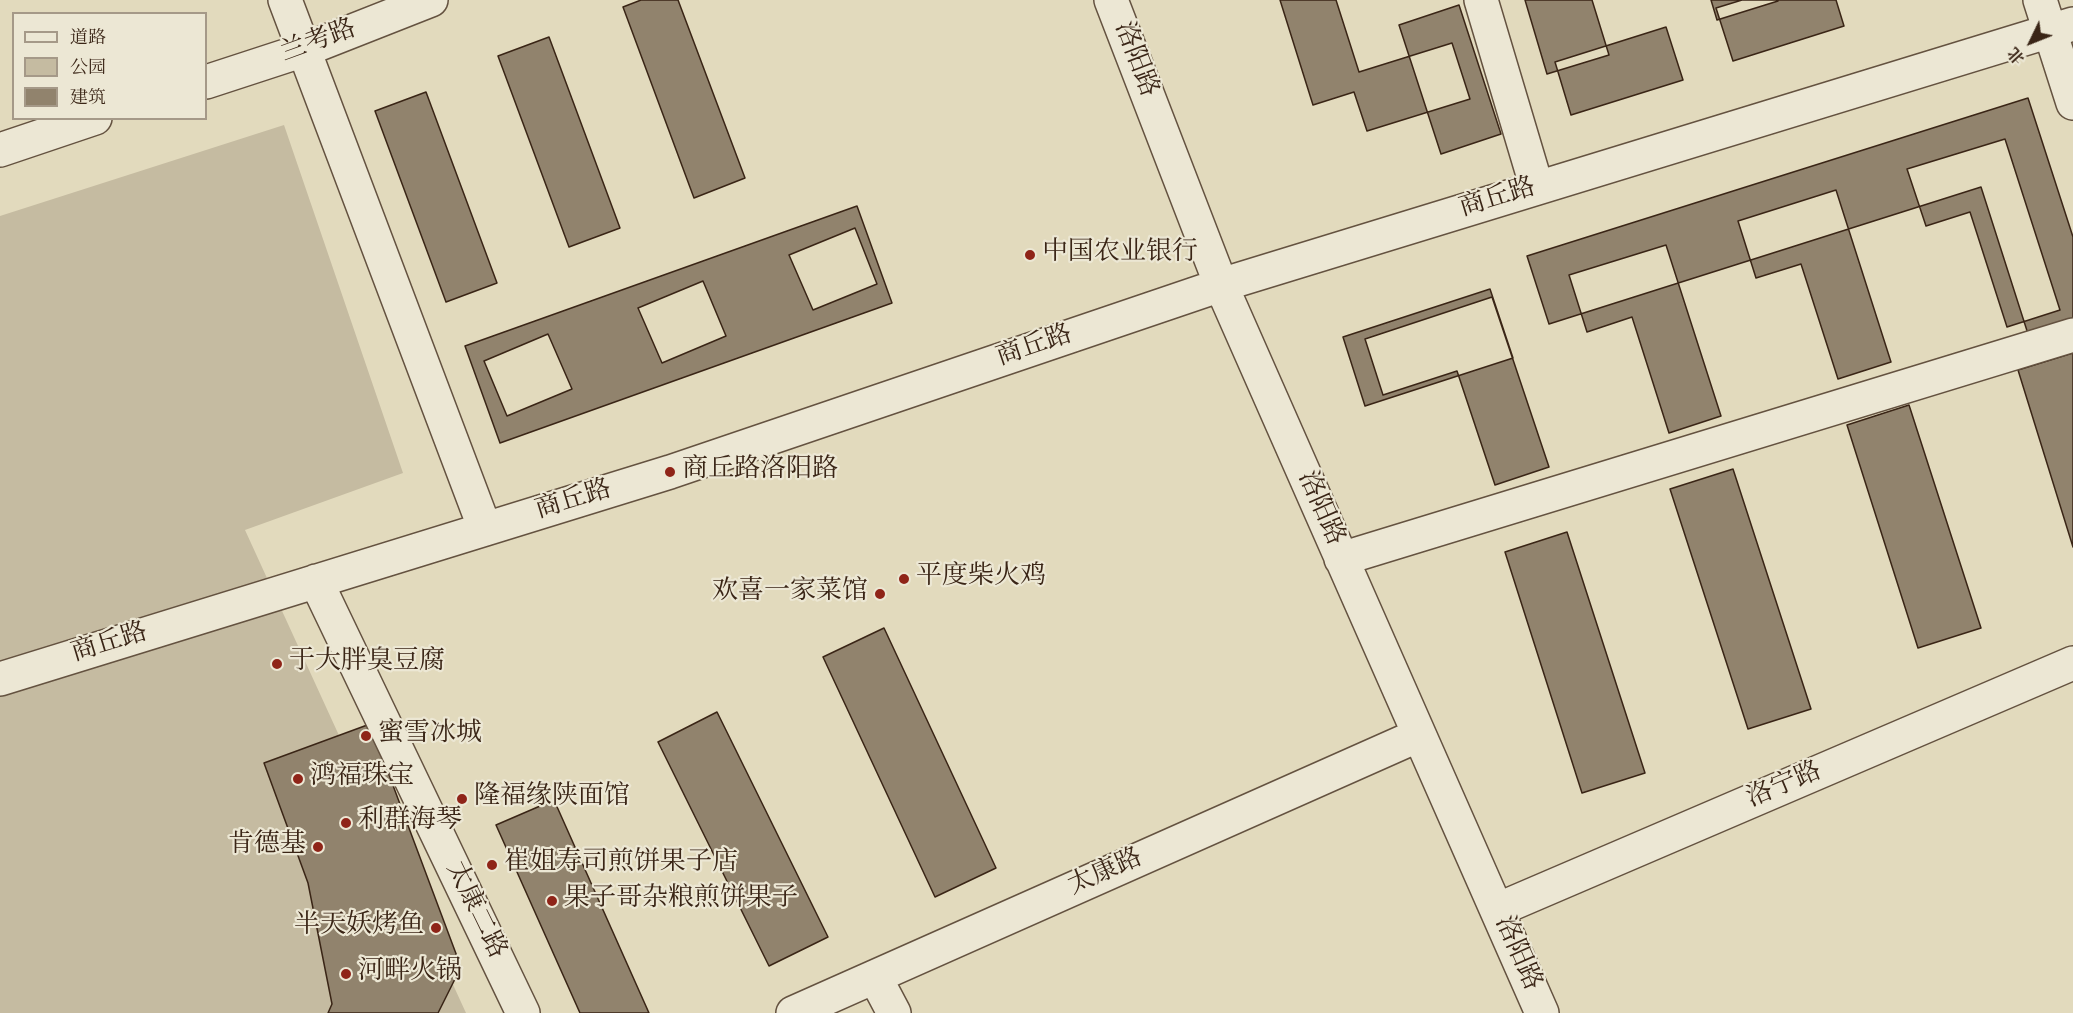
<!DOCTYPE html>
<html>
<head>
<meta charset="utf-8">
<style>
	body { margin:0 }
	#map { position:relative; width:2073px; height:1013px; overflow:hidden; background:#e2dabd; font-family:"Sorts Mill Goudy","Noto Serif SC",serif }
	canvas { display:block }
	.legend { position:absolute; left:12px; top:12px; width:195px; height:108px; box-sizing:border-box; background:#ece7d4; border:2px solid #a59988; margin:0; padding:8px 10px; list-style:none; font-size:18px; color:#3a2516 }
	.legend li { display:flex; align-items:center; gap:12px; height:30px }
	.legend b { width:30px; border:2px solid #a59988 }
	.north { position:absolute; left:2001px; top:12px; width:60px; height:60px; -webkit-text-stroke:4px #ece7d4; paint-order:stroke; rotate:227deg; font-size:16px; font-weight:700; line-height:24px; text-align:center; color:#3a2516 }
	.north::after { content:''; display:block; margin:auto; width:21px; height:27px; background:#3a2516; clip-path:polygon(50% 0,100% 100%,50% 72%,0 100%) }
</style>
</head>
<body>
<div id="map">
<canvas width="2073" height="1013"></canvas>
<ul class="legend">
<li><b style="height:8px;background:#ece7d4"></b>道路</li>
<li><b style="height:16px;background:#c5bba1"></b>公园</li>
<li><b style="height:16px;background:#91836d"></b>建筑</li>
</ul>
<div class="north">北</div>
</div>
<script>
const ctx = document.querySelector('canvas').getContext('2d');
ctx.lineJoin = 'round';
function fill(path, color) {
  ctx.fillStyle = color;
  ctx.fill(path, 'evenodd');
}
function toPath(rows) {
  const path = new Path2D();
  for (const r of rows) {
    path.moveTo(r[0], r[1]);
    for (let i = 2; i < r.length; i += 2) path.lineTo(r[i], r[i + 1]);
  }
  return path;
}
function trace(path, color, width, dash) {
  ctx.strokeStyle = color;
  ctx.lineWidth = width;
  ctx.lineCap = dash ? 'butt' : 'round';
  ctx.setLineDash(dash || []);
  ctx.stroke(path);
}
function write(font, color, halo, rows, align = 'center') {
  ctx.font = font + ' "Sorts Mill Goudy","Noto Serif SC",serif';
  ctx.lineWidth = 4.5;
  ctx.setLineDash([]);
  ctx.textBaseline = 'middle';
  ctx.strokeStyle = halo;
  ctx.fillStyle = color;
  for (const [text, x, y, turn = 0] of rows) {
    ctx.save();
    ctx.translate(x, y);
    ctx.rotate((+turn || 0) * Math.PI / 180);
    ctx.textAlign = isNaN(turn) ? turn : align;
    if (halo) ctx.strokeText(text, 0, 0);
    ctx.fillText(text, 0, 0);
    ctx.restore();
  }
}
fill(toPath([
	[284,125,403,473,245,530,466,1013,0,1013,0,216]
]), '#c5bba1');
const building = toPath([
	[641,0,678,0,745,178,694,198,623,7,641,0],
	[1280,0,1336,0,1359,72,1452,43,1470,99,1367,131,1354,92,1313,105,1280,0],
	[1525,0,1592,0,1609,55,1547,74,1525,0],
	[1711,0,1777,0,1778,1,1717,20,1711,0],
	[1742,0,1836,0,1844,26,1733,61,1716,8,1742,0],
	[1459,5,1501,134,1441,154,1399,25,1459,5],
	[1666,27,1683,80,1571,115,1555,62,1666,27],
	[549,37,620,228,569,247,498,56,549,37],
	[426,92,497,283,446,302,375,111,426,92],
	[2028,98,2073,237,2073,323,2029,337,1981,187,1549,324,1527,256,2028,98],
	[2005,139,2060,310,2007,327,1970,212,1926,226,1907,169,2005,139],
	[1836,190,1891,362,1838,379,1801,264,1756,278,1738,221,1836,190],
	[857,206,892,303,500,443,465,346,857,206],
	[855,228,877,284,813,310,789,255,855,228],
	[1666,245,1721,416,1669,433,1632,317,1587,332,1569,275,1666,245],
	[703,281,726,336,662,363,638,308,703,281],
	[1490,289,1513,358,1365,406,1343,337,1490,289],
	[1492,297,1549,467,1495,485,1457,371,1383,395,1365,339,1492,297],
	[548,334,572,389,507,416,484,361,548,334],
	[2073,353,2073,547,2018,370,2073,353],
	[1909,405,1981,628,1918,648,1847,425,1909,405],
	[1733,469,1811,709,1748,729,1670,489,1733,469],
	[1567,532,1645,773,1582,793,1505,552,1567,532],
	[884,628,996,868,935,897,823,657,884,628],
	[717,712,828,937,769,966,658,742,717,712],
	[370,724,461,967,438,1013,328,1013,332,1004,308,883,264,763,370,724],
	[554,800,649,1013,580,1013,496,825,554,800]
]);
fill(building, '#91836d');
trace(building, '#3a2516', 1.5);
const minor = toPath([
	[285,0,485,529],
	[1111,0,1221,285,1542,1013],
	[1481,0,1537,188],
	[2040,0,2073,103],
	[206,82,304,50,431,0],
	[0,150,95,118],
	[1341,559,2073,335],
	[316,581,523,1013],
	[0,679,670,472,1221,285,2073,24],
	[1497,910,2073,663],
	[875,977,894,1013],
	[793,1013,1419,735]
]);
trace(minor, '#645240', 36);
trace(minor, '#ece7d4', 33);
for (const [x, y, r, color] of [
	[1030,255,6,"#8f2418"],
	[670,472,6,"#8f2418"],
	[904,579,6,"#8f2418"],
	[880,594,6,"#8f2418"],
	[277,664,6,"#8f2418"],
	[366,736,6,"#8f2418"],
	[298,779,6,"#8f2418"],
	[462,799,6,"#8f2418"],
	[346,823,6,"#8f2418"],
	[318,847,6,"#8f2418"],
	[492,865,6,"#8f2418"],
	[552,901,6,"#8f2418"],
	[436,928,6,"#8f2418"],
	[346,974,6,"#8f2418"]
]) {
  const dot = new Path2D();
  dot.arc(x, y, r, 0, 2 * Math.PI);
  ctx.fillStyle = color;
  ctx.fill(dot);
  trace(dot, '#ece7d4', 2);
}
write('26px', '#3a2516', '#ece7d4', [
	["兰考路",319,43,-20],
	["洛阳路",1134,60,69],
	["商丘路",1498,200,-17],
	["商丘路",1035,348,-19],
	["商丘路",574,502,-17],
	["洛阳路",1319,509,66],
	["商丘路",110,645,-17],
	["洛宁路",1785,787,-23],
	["太康路",1106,874,-24],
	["太康二路",474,911,64],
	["洛阳路",1516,954,66]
]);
write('26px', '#3a2516', '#ece7d4', [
	["中国农业银行",1042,255],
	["商丘路洛阳路",682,472],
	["平度柴火鸡",916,579],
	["欢喜一家菜馆",868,594,"right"],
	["于大胖臭豆腐",289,664],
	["蜜雪冰城",378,736],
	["鸿福珠宝",310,779],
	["隆福缘陕面馆",474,799],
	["利群海琴",358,823],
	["肯德基",306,847,"right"],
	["崔姐寿司煎饼果子店",504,865],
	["果子哥杂粮煎饼果子",564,901],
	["半天妖烤鱼",424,928,"right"],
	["河畔火锅",358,974]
], 'left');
</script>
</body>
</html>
